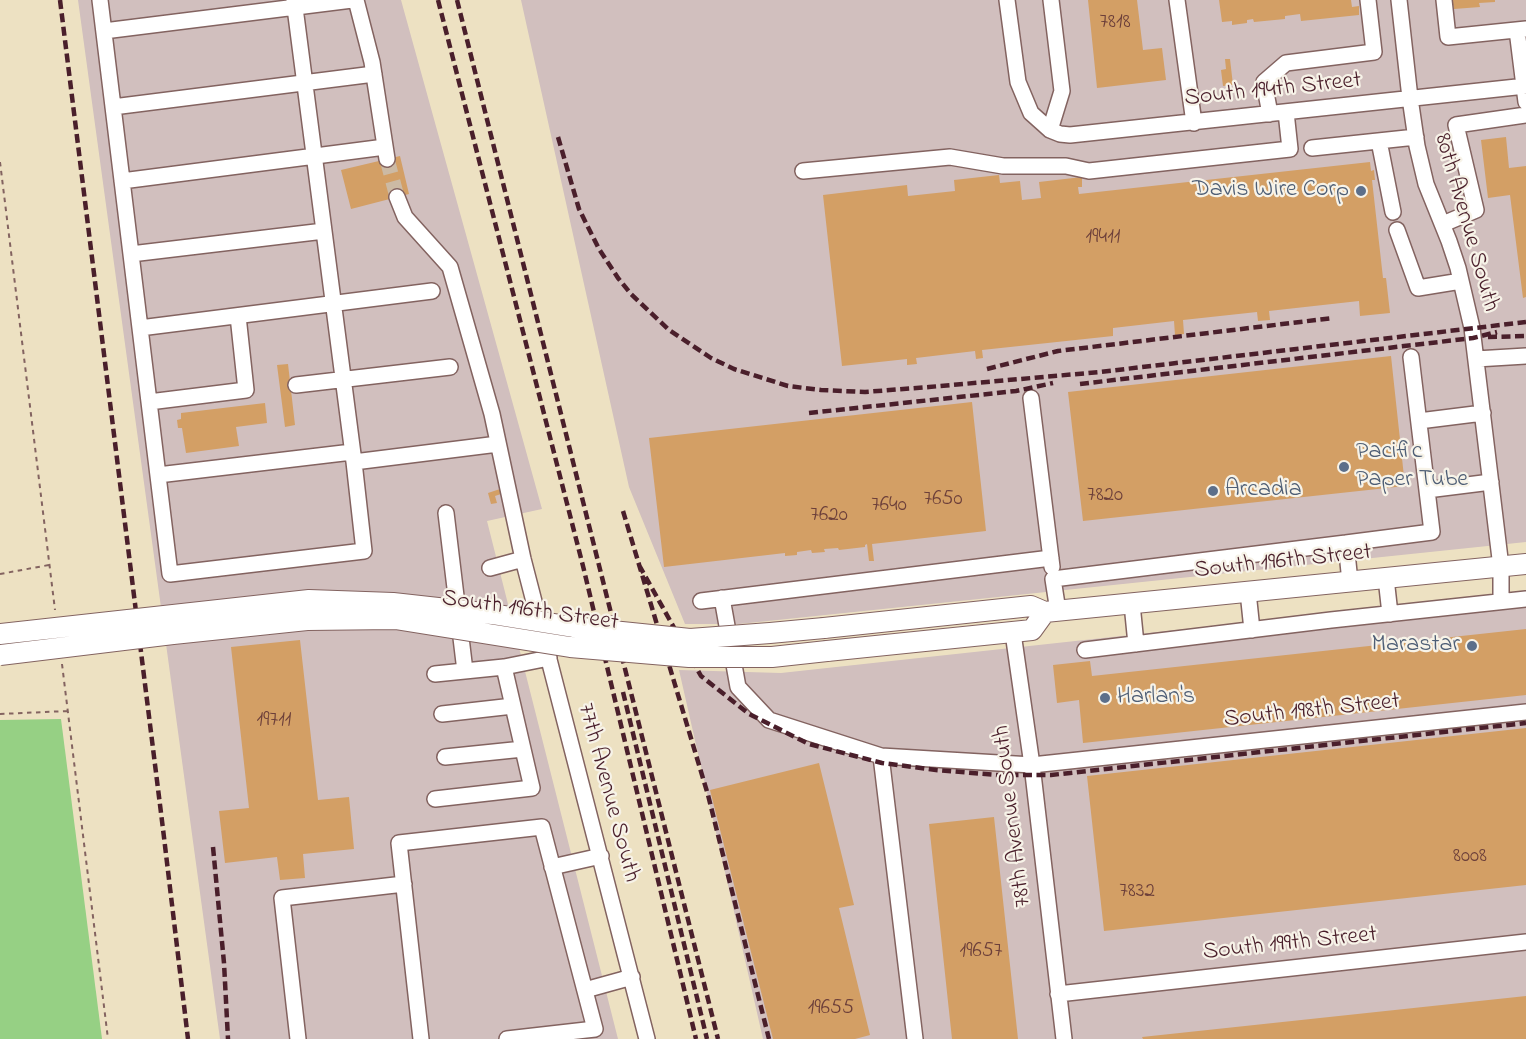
<!DOCTYPE html>
<html>
<head>
<meta charset="utf-8">
<style>
	body { margin:0 }
	canvas { display:block; background:#ede1c2 }
</style>
</head>
<body>
<canvas width="1526" height="1039"></canvas>
<script>
const ctx = document.querySelector('canvas').getContext('2d');
ctx.lineJoin = 'round';
function fill(path, color) {
  ctx.fillStyle = color;
  ctx.fill(path, 'evenodd');
}
function toPath(rows) {
  const path = new Path2D();
  for (const r of rows) {
    path.moveTo(r[0], r[1]);
    for (let i = 2; i < r.length; i += 2) path.lineTo(r[i], r[i + 1]);
  }
  return path;
}
function trace(path, color, width, dash) {
  ctx.strokeStyle = color;
  ctx.lineWidth = width;
  ctx.lineCap = dash ? 'butt' : 'round';
  ctx.setLineDash(dash || []);
  ctx.stroke(path);
}
function write(font, color, halo, rows, align = 'center') {
  ctx.font = font + ' "Indie Flower",sans-serif';
  ctx.lineWidth = 4.5;
  ctx.setLineDash([]);
  ctx.textBaseline = 'middle';
  ctx.strokeStyle = halo;
  ctx.fillStyle = color;
  for (const [text, x, y, turn = 0] of rows) {
    ctx.save();
    ctx.translate(x, y);
    ctx.rotate((+turn || 0) * Math.PI / 180);
    ctx.textAlign = isNaN(turn) ? turn : align;
    if (halo) ctx.strokeText(text, 0, 0);
    ctx.fillText(text, 0, 0);
    ctx.restore();
  }
}
fill(toPath([
	[78,0,401,0,542,509,487,521,618,1039,220,1039],
	[521,0,1526,0,1526,542,739,624,685,624,629,487],
	[1526,592,1526,1039,763,1039,679,670,781,673]
]), '#d1bfbe');
fill(toPath([
	[61,719,102,1039,0,1039,0,720]
]), '#96d084');
fill(toPath([
	[1088,0,1137,0,1143,50,1162,48,1166,80,1097,88],
	[1219,0,1351,0,1352,7,1359,6,1359,15,1301,21,1300,14,1285,16,1285,19,1254,22,1253,19,1247,20,1247,23,1232,25,1232,21,1222,22],
	[1452,0,1495,0,1495,2,1479,3,1480,7,1454,9],
	[1225,59,1230,59,1233,85,1223,86,1221,70,1226,69],
	[1506,137,1509,168,1526,166,1526,297,1523,298,1510,195,1488,198,1481,140],
	[400,156,409,194,351,209,341,170],
	[1370,162,1371,171,1374,170,1375,180,1372,180,1383,278,1386,278,1390,313,1360,316,1359,301,1269,311,1270,320,1258,321,1257,312,1183,320,1184,334,1175,335,1174,321,1113,328,1113,336,982,350,983,358,976,359,975,351,916,358,917,364,907,365,907,359,842,366,823,195,907,185,908,196,955,191,954,180,999,175,1000,183,1020,181,1022,200,1041,198,1039,182,1082,177,1082,187,1078,187,1079,194],
	[1391,356,1405,486,1083,521,1068,392],
	[288,364,295,425,285,427,277,365],
	[972,402,986,531,872,544,874,561,869,561,867,544,865,545,865,547,839,550,838,548,824,549,825,552,812,553,811,550,797,552,797,555,785,556,785,553,664,567,649,438],
	[265,403,267,423,236,427,239,446,186,453,182,428,178,428,177,420,181,419,181,413],
	[500,489,501,494,495,496,497,503,491,504,488,493],
	[1526,629,1526,695,1083,743,1079,700,1057,703,1053,665,1090,661,1092,676],
	[300,640,318,800,349,797,354,849,303,854,305,878,280,880,277,857,225,863,219,811,249,808,231,647],
	[1526,728,1526,885,1104,931,1087,776],
	[819,763,854,905,839,908,870,1035,855,1039,773,1039,710,790],
	[994,817,1018,1039,952,1039,929,824],
	[1526,996,1526,1039,1143,1039,1142,1037]
]), '#d39f65');
trace(toPath([
	[387,159,397,197]
]), '#ccbaa4', 15, [15, 8]);
const minor = toPath([
	[100,0,170,574,364,551,354,462,498,444],
	[294,0,354,462],
	[356,0,372,62,387,159],
	[1007,0,1018,82,1031,113,1050,130,1060,134,1070,135,1526,86],
	[1177,0,1194,123],
	[1399,0,1410,98,1417,146,1426,184,1449,241,1458,268,1472,328,1501,567,1501,601],
	[1444,0,1448,37,1526,29],
	[1517,30,1526,102],
	[104,31,352,0],
	[113,107,374,74],
	[1270,114,1264,82,1286,63,1374,52,1368,0],
	[1050,130,1062,91,1051,0],
	[1379,141,1393,212],
	[1312,148,1416,137],
	[803,171,950,157,1003,166,1066,166,1089,171,1290,149,1286,112],
	[122,181,385,147],
	[397,197,405,217,450,267,492,414,523,559,647,1039],
	[1443,224,1476,210,1456,125,1526,115],
	[1397,230,1418,288,1461,281],
	[131,254,324,231],
	[140,328,432,291],
	[1476,359,1526,356],
	[296,385,450,367],
	[1031,398,1052,567],
	[149,402,246,390,238,316],
	[1419,421,1483,413],
	[158,475,352,452],
	[1427,490,1491,482],
	[446,513,465,671],
	[490,568,523,559],
	[1386,578,1390,614],
	[1350,582,1346,543,1432,532,1411,357],
	[1248,592,1252,630],
	[722,598,738,687,769,720,881,756],
	[701,601,1051,558],
	[1132,604,1136,644],
	[1058,611,1053,579,1346,543],
	[1013,633,1032,765,1064,1039],
	[1085,650,1331,620,1526,599],
	[435,674,504,667,549,658],
	[442,714,513,706],
	[445,757,523,749],
	[435,799,532,788,504,667],
	[552,867,601,856],
	[585,990,632,977],
	[1058,994,1526,942],
	[298,1039,282,898,404,884],
	[421,1039,399,843,542,827,595,1029,507,1039],
	[915,1039,881,756,1032,765,1526,712]
]);
const major = toPath([
	[824,628,1031,606,1045,612,1526,564],
	[827,651,1032,630,1045,612]
]);
trace(minor, '#836360', 18);
trace(major, '#836360', 22);
trace(toPath([
	[0,162,55,610],
	[0,574,49,565],
	[62,664,108,1039],
	[0,714,68,711]
]), '#836360', 2, [4.5, 4.5]);
trace(minor, '#fff', 15);
trace(major, '#fff', 20);
trace(toPath([
	[60,0,163,829,188,1039],
	[438,0,583,566,696,1039],
	[457,0,718,1039],
	[558,137,579,209,599,249,618,278,631,294,669,330,711,358,734,369,788,386,821,390,865,392,929,387,1100,372,1526,322],
	[1488,337,1526,336],
	[987,369,1058,351,1333,318],
	[1080,384,1473,338,1497,332],
	[809,413,1016,391,1053,383],
	[623,511,708,795,769,1039],
	[639,565,701,676,749,714,809,744,882,763,936,770,997,775,1051,775,1526,723],
	[623,692,707,1039],
	[213,847,224,963,228,1039]
]), '#4a1f2b', 4.5, [9, 4.5]);
const majorBridge = toPath([
	[0,634,309,600,393,603,492,614,573,627,690,639,770,633,824,628],
	[0,655,173,634,307,620,395,619,570,647,689,657,772,657,827,651]
]);
trace(majorBridge, '#836360', 22, []);
trace(majorBridge, '#fff', 20);
for (const [x, y, r, color] of [
	[1361,191,6,"#5c6f8a"],
	[1344,467,6,"#5c6f8a"],
	[1213,491,6,"#5c6f8a"],
	[1472,646,6,"#5c6f8a"],
	[1105,698,6,"#5c6f8a"]
]) {
  const dot = new Path2D();
  dot.arc(x, y, r, 0, 2 * Math.PI);
  ctx.fillStyle = color;
  ctx.fill(dot);
  trace(dot, '#f7f3e8', 2);
}
write('21px', '#6c3f3a', null, [
	["7818",1115,24],
	["19411",1103,239],
	["7820",1105,497],
	["7650",943,501],
	["7640",889,507],
	["7620",829,517],
	["19711",274,722],
	["8008",1470,858],
	["7832",1137,893],
	["19657",981,953],
	["19655",831,1010]
]);
write('24px', '#4a1f2b', '#f7f3e8', [
	["South 194th Street",1273,91,-6],
	["80th Avenue South",1465,223,74],
	["South 196th Street",1283,563,-6],
	["South 196th Street",530,612,8],
	["South 198th Street",1312,712,-6],
	["77th Avenue South",607,793,75],
	["78th Avenue South",1014,816,-97],
	["South 199th Street",1290,945,-6]
]);
write('24px', '#4e5e75', '#f7f3e8', [
	["Davis Wire Corp",1349,191,"right"],
	["Pacific",1356,453],
	["Paper Tube",1356,481],
	["Arcadia",1225,491],
	["Marastar",1460,646,"right"],
	["Harlan's",1117,698]
], 'left');
</script>
</body>
</html>
